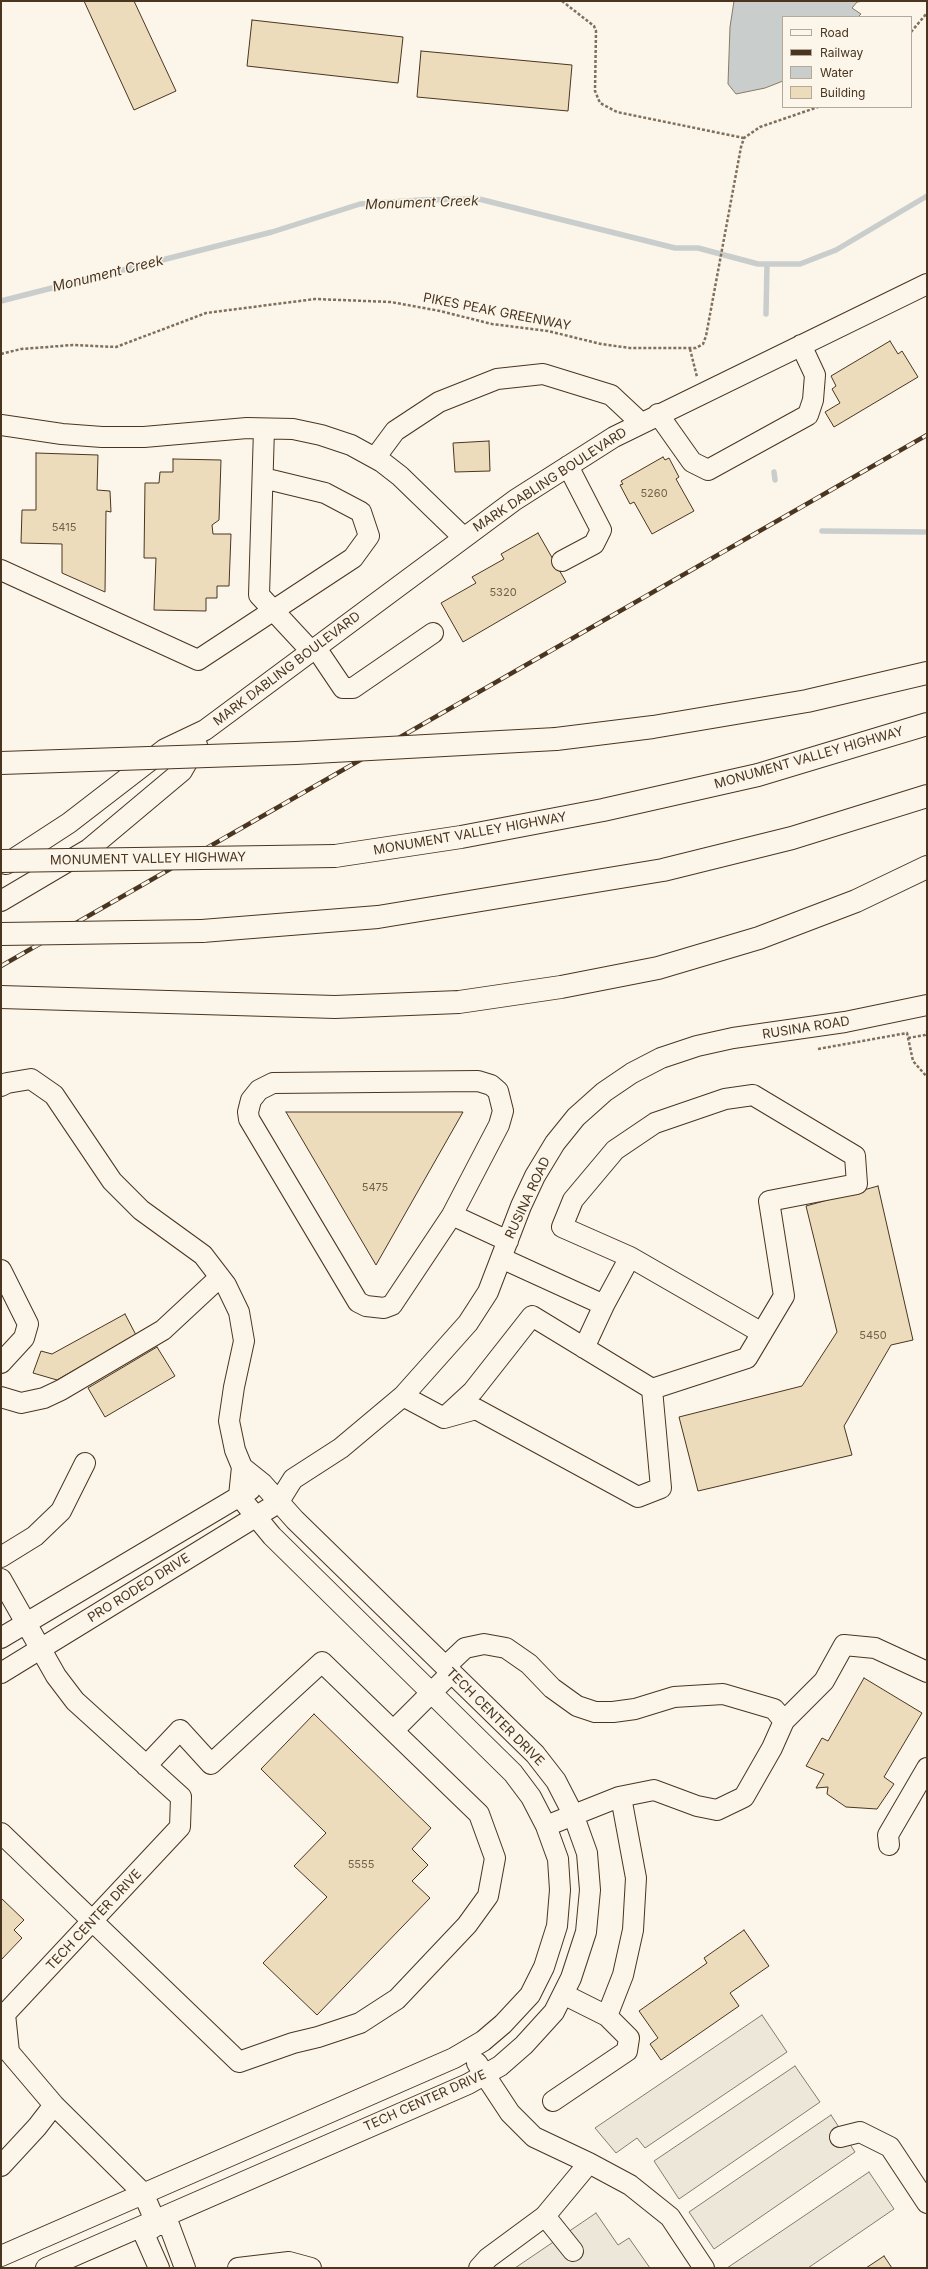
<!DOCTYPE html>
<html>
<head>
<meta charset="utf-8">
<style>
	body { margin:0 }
	#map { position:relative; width:928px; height:2269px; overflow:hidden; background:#fbf6e9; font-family:Inter,sans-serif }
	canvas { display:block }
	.frame { position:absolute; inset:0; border:2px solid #4a3520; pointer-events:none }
	.legend { position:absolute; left:782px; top:16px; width:130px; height:92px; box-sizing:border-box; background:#fbf6e9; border:1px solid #b4a999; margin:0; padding:5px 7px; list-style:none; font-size:12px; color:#4a3520 }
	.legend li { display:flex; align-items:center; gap:8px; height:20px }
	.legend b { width:20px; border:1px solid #b4a999 }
</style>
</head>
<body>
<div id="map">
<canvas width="928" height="2269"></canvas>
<div class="frame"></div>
<ul class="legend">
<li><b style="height:5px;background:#fbf6e9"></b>Road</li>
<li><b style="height:5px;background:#4a3520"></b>Railway</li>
<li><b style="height:11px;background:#c9cecd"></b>Water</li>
<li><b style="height:11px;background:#ecdcbc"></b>Building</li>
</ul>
</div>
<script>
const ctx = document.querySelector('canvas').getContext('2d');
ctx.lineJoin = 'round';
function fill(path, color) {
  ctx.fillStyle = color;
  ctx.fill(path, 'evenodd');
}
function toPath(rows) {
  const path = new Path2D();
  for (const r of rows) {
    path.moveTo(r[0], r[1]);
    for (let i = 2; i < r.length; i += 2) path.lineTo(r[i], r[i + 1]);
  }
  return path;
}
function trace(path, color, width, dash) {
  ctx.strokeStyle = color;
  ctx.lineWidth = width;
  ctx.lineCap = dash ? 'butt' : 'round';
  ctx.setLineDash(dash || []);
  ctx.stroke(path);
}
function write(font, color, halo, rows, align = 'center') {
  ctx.font = font + ' Inter,sans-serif';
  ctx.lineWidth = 3;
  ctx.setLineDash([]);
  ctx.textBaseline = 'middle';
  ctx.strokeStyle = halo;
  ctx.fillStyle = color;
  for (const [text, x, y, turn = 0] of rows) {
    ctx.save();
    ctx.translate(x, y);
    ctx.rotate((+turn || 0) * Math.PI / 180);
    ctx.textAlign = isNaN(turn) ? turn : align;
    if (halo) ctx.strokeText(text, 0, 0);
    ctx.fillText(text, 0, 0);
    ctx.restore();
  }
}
const parking = toPath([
	[762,2015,787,2052,645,2148,637,2138,616,2153,595,2128,762,2015],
	[795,2066,820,2102,679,2199,654,2161,795,2066],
	[831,2115,855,2152,714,2249,689,2212,831,2115],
	[869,2172,894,2209,808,2268,727,2268,869,2172],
	[596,2213,618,2245,629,2238,650,2268,515,2268,596,2213]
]);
fill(parking, '#ede7d9');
trace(parking, '#887966', 1);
const water = toPath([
	[734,1,865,1,857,2,852,8,861,14,858,17,783,17,783,81,765,88,736,94,728,84,730,27,734,1]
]);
fill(water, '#c9cecd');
trace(water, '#887966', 1);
trace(toPath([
	[1,301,272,232,360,204,421,200,479,199,675,248,698,248,758,264,800,264,836,250,927,196],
	[766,314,767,264],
	[774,472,775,480],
	[822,531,927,532]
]), '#c9cecd', 5.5);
const building = toPath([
	[84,1,134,1,176,91,134,110,84,1],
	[252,20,403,37,398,83,247,66,252,20],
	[421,51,572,65,568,111,417,97,421,51],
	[890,341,898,354,902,351,918,377,834,427,825,412,840,403,832,389,836,386,831,376,890,341],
	[489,441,490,471,455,472,453,443,489,441],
	[36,453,98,455,97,490,110,491,111,512,106,511,105,592,62,573,62,544,21,543,22,510,36,510,36,453],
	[663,457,665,460,669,458,679,477,676,479,694,511,652,534,634,502,630,504,620,485,623,484,621,481,663,457],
	[173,459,221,460,219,520,212,525,213,534,231,534,229,586,217,586,217,598,206,598,206,611,154,610,156,558,144,558,145,483,159,483,160,472,173,472,173,459],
	[538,533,566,582,463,642,441,603,476,583,472,577,504,559,501,554,538,533],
	[286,1112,463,1112,376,1265,286,1112],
	[878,1186,913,1340,891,1345,844,1426,852,1455,698,1491,679,1417,802,1386,837,1332,806,1206,878,1186],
	[125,1314,136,1335,57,1380,33,1373,41,1351,52,1354,125,1314],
	[157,1347,175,1376,105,1417,88,1388,157,1347],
	[864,1678,922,1713,884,1777,894,1784,877,1809,846,1807,827,1794,828,1787,816,1788,824,1774,806,1766,822,1738,828,1741,864,1678],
	[314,1714,431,1828,412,1849,428,1865,412,1881,430,1898,317,2015,263,1963,327,1897,294,1866,326,1833,261,1769,314,1714],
	[1,1898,24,1920,14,1930,22,1938,1,1960,1,1898],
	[744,1930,769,1966,730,1993,739,2006,661,2060,650,2044,658,2038,639,2011,707,1963,704,1958,744,1930],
	[884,2256,892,2268,866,2268,884,2256]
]);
fill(building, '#ecdcbc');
trace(building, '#4a3520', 1);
const minor = toPath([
	[658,414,692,462,708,470,808,415,813,400,815,375,801,345],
	[1,425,62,434,102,437,144,437,247,428,293,429,321,435,351,445,382,462,400,476,463,537],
	[264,429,259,595,311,651],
	[375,458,395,431,439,402,497,379,543,374,611,395,641,423],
	[562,561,594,544,601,530,568,466],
	[1,570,198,660,353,558,369,536,361,512,325,493,263,478],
	[316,648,343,688,353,688,433,633],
	[6,864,69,823,165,749,205,730,515,500,614,437,927,284],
	[1,901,89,849,182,771,197,745],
	[1,1086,7,1083,31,1079,54,1095,112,1181,141,1210,203,1255,226,1285,239,1312,244,1341,234,1387,229,1421,235,1450,242,1467],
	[452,1215,499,1125,503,1111,498,1091,491,1085,478,1081,273,1083,259,1090,251,1100,248,1112,249,1119,358,1302,366,1306,384,1308,392,1305,452,1215,508,1241],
	[630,1257,762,1333],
	[1,1270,28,1324,24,1338,1,1363],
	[584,1348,604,1305],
	[403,1396,444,1418,476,1409,638,1497,661,1488,652,1389,747,1358,784,1296,769,1201,857,1184,855,1156,753,1095,725,1099,655,1123,615,1150,573,1200,562,1227,630,1257,604,1305,501,1258],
	[1,1397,21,1403,44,1398,61,1390,163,1330,220,1277],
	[447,1415,473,1391,532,1316,652,1389],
	[1,1557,35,1536,61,1511,85,1463],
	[1,1579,56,1676,75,1701,181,1797,180,1827,5,2014,9,2052,54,2105,143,2193,157,2225],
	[1,1638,250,1490],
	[446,1666,465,1648,484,1644,506,1648,529,1664,552,1688,577,1706,595,1712,613,1712,635,1709,674,1697,723,1694,774,1709,784,1721],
	[1,1673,278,1503,293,1479,341,1448,403,1396,468,1323,488,1292,521,1206,535,1176,555,1143,576,1117,604,1092,632,1073,661,1058,697,1046,733,1038,845,1022,927,1005],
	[394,1730,451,1673],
	[546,1826,619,1797,654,1790,697,1806,717,1810,744,1797,772,1748,784,1721,824,1681,844,1645,875,1648,927,1672],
	[1,1833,239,2062,293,2043,318,2037,360,2023,397,1999,467,1925,488,1896,495,1858,479,1814,322,1662,211,1764,180,1730,146,1766],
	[889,1845,888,1835,927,1768],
	[563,1994,607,2016,623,1975,633,1930,636,1878,621,1797],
	[477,2063,510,2113,534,2137,589,2163,630,2185,670,2217,704,2268],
	[553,2101,627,2051,629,2038,607,2016],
	[840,2137,860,2132,890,2147,927,2203],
	[1,2166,37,2127,54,2105],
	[545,2216,573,2251],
	[1,2256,454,2058,483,2041,503,2024,530,1995,544,1967,557,1926,560,1890,558,1859,546,1826,531,1797,513,1773,272,1536,239,1496,242,1467,262,1483,295,1520,535,1754,556,1781,573,1814,587,1853,590,1890,586,1932,571,1978,554,2012,524,2045,500,2066,468,2084,46,2268],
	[159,2268,144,2234,157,2225,169,2225,185,2268],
	[238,2268,289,2262,311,2268],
	[479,2268,488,2258,545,2216,589,2163]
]);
const highway = toPath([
	[556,739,653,727,807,701,927,673],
	[335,856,461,837,603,810,758,775,927,724],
	[202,931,378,917,663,870,792,838,927,796],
	[1,997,335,1007,459,1002,561,987,658,968,759,938,856,901,927,867]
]);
trace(minor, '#4a3520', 22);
trace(highway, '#4a3520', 24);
trace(toPath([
	[562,1,594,26,596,31,595,91,600,103,617,112,744,138],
	[911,32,927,13],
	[690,349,697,377],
	[1,354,21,349,73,345,116,347,206,313,315,299,391,302,440,311,492,324,548,331,601,344,630,348,696,348,703,344,706,336,741,147,744,138,760,127,818,107],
	[908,1038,925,1035,927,1032],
	[818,1049,907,1033,913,1061,927,1077]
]), '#7f6f5c', 2.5, [3, 2]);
trace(minor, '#fbf6e9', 20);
trace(highway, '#fbf6e9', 22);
const rail = toPath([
	[1,966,927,435]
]);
trace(rail, '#4a3520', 4.5);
trace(rail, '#fbf6e9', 3, [9]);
const highwayBridge = toPath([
	[1,763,296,753,556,739],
	[1,861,335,856],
	[1,934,202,931]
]);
trace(highwayBridge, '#4a3520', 24, []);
trace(highwayBridge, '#fbf6e9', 22);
write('11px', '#725f47', null, [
	["5260",654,494],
	["5415",64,528],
	["5320",503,593],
	["5475",375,1188],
	["5450",873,1336],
	["5555",361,1865]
]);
write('13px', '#4a3520', '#fbf6e9', [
	["PIKES PEAK GREENWAY",497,312,11],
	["MARK DABLING BOULEVARD",550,480,-33],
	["MARK DABLING BOULEVARD",287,669,-37],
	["MONUMENT VALLEY HIGHWAY",809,758,-16],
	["MONUMENT VALLEY HIGHWAY",470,834,-10],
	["MONUMENT VALLEY HIGHWAY",148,859,-1],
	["RUSINA ROAD",806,1028,-9],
	["RUSINA ROAD",528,1198,-65],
	["PRO RODEO DRIVE",139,1588,-32],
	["TECH CENTER DRIVE",495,1717,45],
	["TECH CENTER DRIVE",94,1920,-47],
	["TECH CENTER DRIVE",425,2101,-24]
]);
write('italic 14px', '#4a3520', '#fbf6e9', [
	["Monument Creek",422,203,-2],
	["Monument Creek",108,274,-14]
]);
</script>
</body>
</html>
